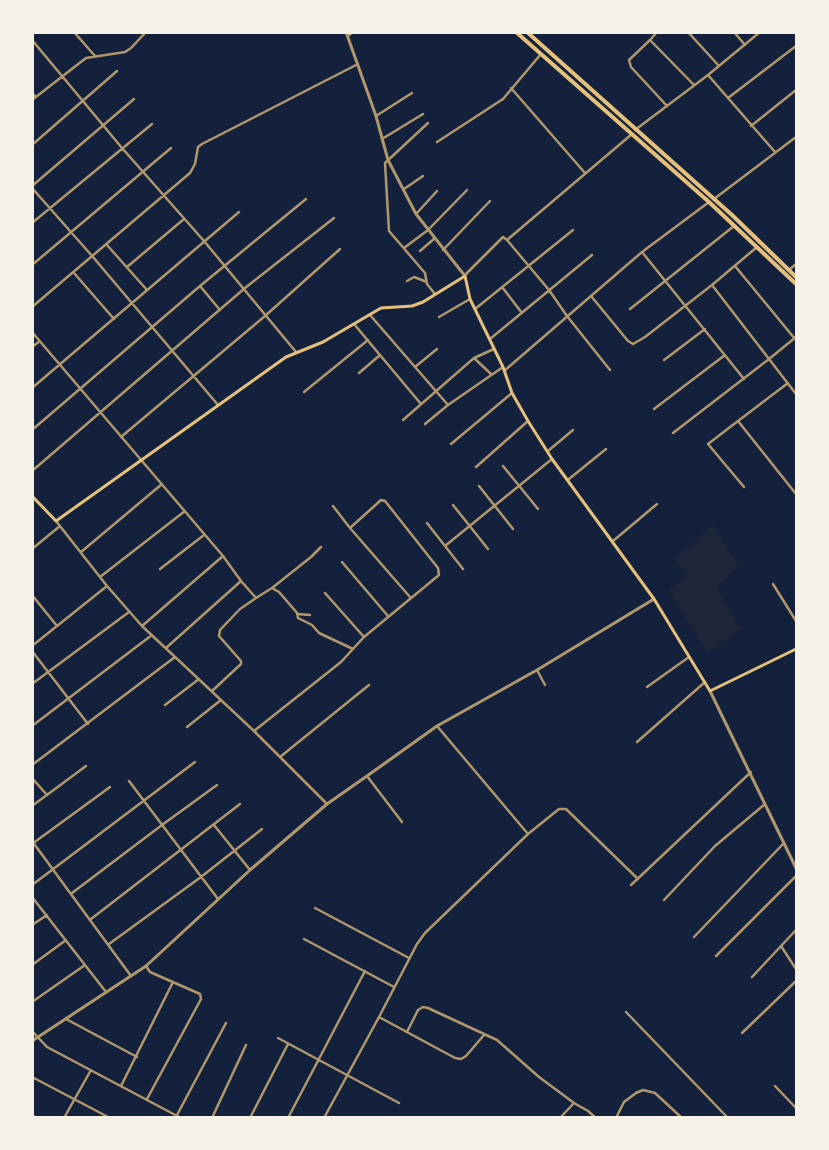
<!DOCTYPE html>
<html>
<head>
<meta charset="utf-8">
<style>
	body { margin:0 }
	#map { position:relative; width:829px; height:1150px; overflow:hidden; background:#14213d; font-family:"DM Sans",sans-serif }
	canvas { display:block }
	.frame { position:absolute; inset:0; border:34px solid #f6f1e7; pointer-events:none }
</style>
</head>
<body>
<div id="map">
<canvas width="829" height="1150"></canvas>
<div class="frame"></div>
</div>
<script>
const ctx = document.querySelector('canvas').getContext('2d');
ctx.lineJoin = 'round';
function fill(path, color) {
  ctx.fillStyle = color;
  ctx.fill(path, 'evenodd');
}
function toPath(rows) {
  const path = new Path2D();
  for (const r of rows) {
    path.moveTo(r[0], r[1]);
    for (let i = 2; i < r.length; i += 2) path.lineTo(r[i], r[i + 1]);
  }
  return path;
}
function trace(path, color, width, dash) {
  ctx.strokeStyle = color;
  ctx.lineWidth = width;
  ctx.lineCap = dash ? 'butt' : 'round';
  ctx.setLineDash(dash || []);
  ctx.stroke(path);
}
fill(toPath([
	[713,525,739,565,717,589,742,630,707,652,669,591,687,576,674,559]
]), '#1d2539');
trace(toPath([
	[74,32,95,56],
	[688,32,719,66],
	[734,32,745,45],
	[760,32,708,75,775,152],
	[32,34,35,32],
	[348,36,353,32],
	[32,40,122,148,204,241,296,352],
	[650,40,657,32],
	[511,88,585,173],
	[32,93,36,97],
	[728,98,796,46],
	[32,100,86,58,125,52,131,48,146,32],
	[667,106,631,67,629,60,650,40,694,85],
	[376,116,412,93],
	[428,123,385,163,389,231,425,273,427,284,435,294],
	[751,126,796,90],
	[635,130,708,75],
	[382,139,423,114],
	[437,142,503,99,541,54],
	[32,145,117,71],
	[32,186,134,99],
	[32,188,93,257,218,405],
	[404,189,423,176],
	[714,199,796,137],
	[416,214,437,191],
	[32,223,152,124],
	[107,245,147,290],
	[404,248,428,230,467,190],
	[443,250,490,201],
	[420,251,435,238],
	[642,252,744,379],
	[32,265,171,148],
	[735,266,795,339],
	[127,267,184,219],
	[789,270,796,264],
	[74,273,114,319],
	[465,275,503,237,507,240],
	[407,281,414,277,427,282],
	[712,285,757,247],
	[200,286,220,310],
	[502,287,522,313],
	[591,296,628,341,633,344,645,337,712,285,769,359,673,433],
	[32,307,190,173,195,164,198,147,202,144,358,64],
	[475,309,573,230],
	[630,309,734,226],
	[370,315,448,405,503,367],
	[439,317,470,299],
	[354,324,421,404],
	[32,332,223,556,241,581,256,598,272,588,311,557,321,547],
	[796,337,769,359,796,394],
	[490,339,592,255],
	[32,347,40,341],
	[474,358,491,374],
	[664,360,705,329],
	[415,367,437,349],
	[610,370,567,316,549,290,507,240,632,134],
	[504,371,642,252,709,202],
	[359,373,380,355],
	[788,383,738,421,796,494],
	[32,388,239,212],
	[304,392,368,340],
	[654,409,725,355],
	[403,420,474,358,494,349],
	[738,421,708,444,744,487],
	[425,424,448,405],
	[32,430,200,286,306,199],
	[121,437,265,316,340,249],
	[451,444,512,393],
	[548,451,573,430],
	[503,466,538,509],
	[476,467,528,421],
	[32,471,245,288,334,218],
	[569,479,606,449],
	[479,486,513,529],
	[453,505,488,549],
	[333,506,350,528],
	[56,521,107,586,142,626,254,731,327,804],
	[427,523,445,546],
	[613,541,657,504],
	[32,549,60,526],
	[81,552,162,484],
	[342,562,388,616],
	[160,569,204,535],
	[463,569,445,546,552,459],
	[100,577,185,511],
	[773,584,796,621],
	[272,588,279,592,298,614,310,615],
	[325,593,364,637],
	[32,595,57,626],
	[297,613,298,618,312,625,319,633,353,649],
	[142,626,223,556],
	[32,646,107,586],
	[166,648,241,581],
	[32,651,88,724],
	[537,670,545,685],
	[32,684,129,612],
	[647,687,689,657],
	[212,691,241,664,241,661,219,636,220,630,240,609,256,598],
	[165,705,199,679],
	[32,726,152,635],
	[437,726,528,834,559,809,566,809,638,879],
	[187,727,221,700],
	[254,731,341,662,364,637,439,575,438,568,385,501,381,500,350,528,410,597],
	[637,742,705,682],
	[280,757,369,685],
	[32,765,175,657],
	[367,776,402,822],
	[32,778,47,795],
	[129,781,218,899],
	[32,806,86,766],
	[214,825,250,870],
	[32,841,131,976],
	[32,844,110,787],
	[32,885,195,762],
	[631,885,751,772],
	[72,893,162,825,217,785],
	[32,897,106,992],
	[664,900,715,846,765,804],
	[315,908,409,958],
	[91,919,240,804],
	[32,925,47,915],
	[694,937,784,843],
	[304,939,394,987],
	[109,944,201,877,262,829],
	[781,946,796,969],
	[716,956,796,876],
	[32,965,66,940],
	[146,966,150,972,200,994,201,999,147,1099],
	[752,977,796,930],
	[32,1002,85,965],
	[626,1012,728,1118],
	[66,1019,137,1057],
	[32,1031,47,1047,181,1118],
	[407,1032,418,1010,423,1007,428,1008,497,1040,539,1077,574,1103,588,1111,596,1118],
	[742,1033,796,981],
	[484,1035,466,1056,461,1059,455,1058,379,1017,417,944,425,933,528,834],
	[278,1038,399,1103],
	[32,1077,110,1118],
	[121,1086,173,982],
	[775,1086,796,1108],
	[32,1115,37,1118],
	[177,1115,226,1023],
	[64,1118,91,1070],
	[212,1118,246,1045],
	[250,1118,288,1044],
	[288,1118,365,971],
	[324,1118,379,1017],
	[560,1118,574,1103],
	[616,1118,624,1102,636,1093,643,1090,655,1093,682,1118]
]), '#b1986c', 2.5);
trace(toPath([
	[346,32,376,116,388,160,416,214,465,276],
	[710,691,796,868],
	[32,1041,146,966,250,870,327,804,367,776,437,726,537,670,654,599]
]), '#b1986c', 3);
trace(toPath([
	[32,496,56,521,286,357,323,342,381,308,412,306,423,302,465,276,470,299,503,367,512,393,528,421,552,459,654,599,710,691,796,649]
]), '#e5c07b', 3);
trace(toPath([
	[516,32,709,202,796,284],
	[527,32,732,215,796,277]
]), '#e5c07b', 4);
</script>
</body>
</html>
